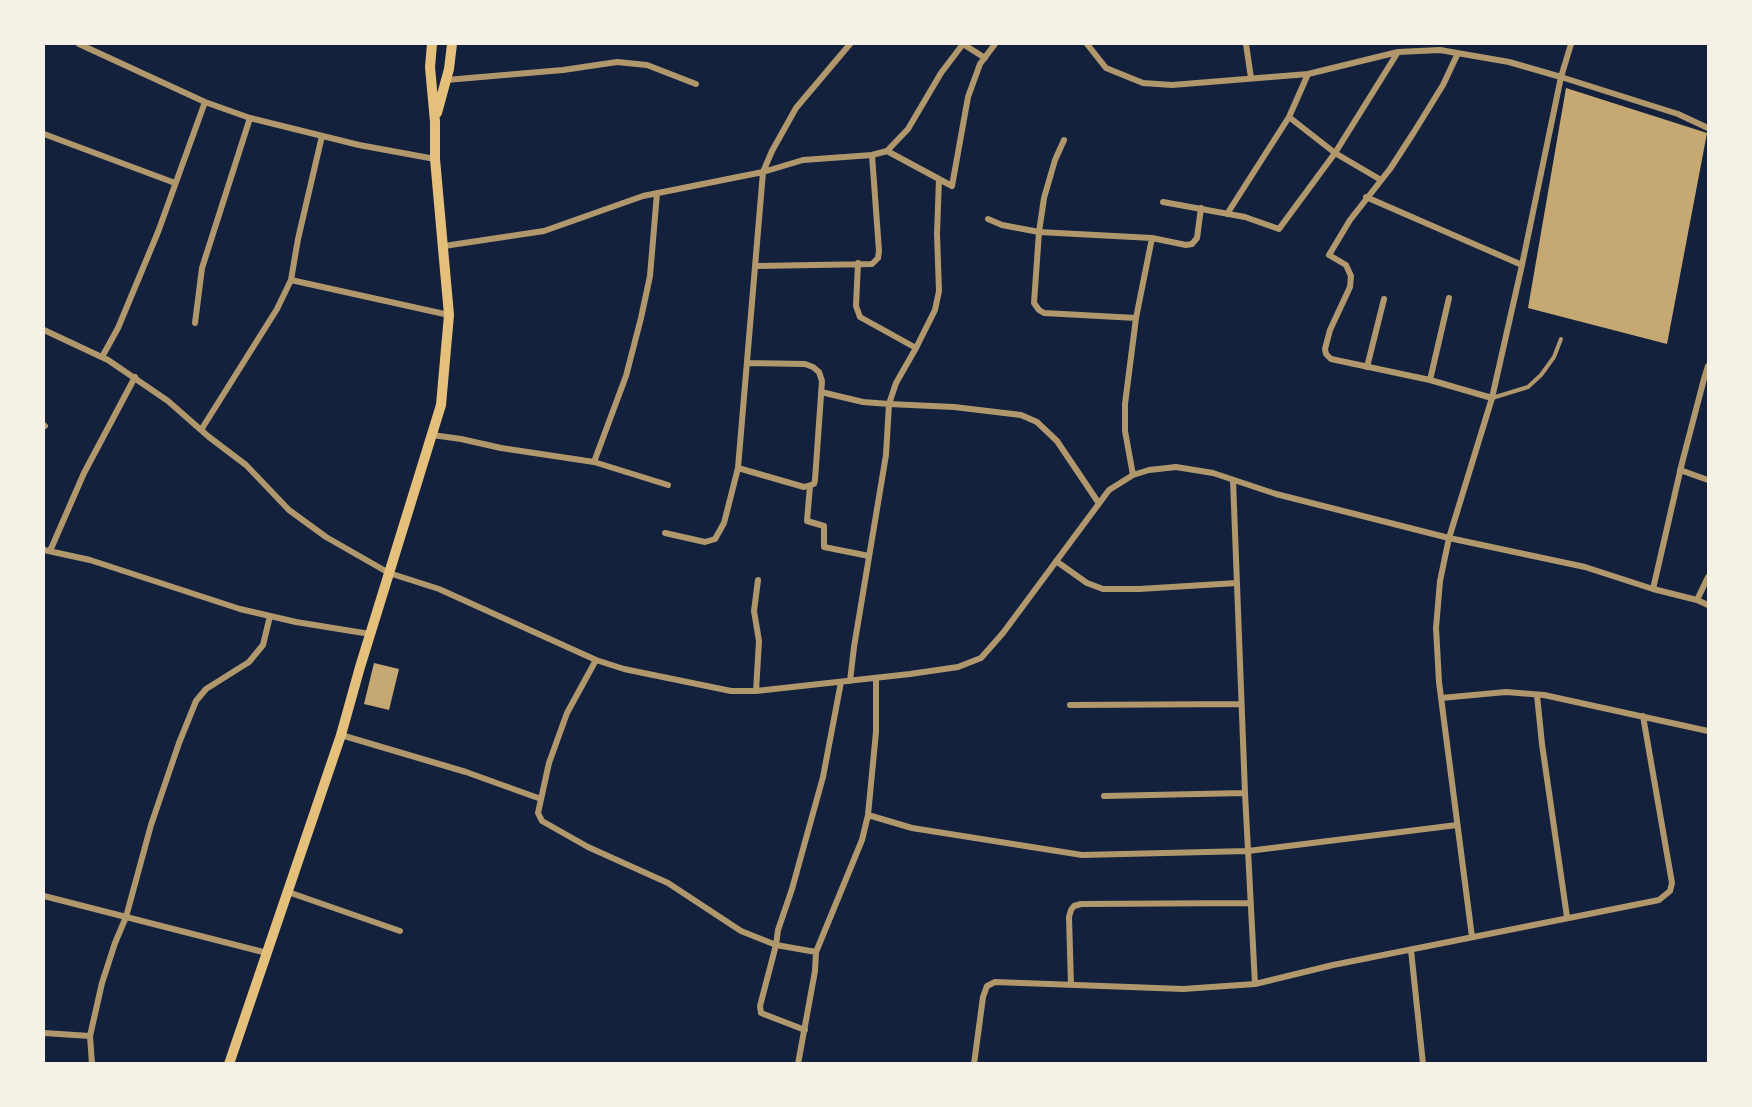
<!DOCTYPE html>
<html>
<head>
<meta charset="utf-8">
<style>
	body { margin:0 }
	#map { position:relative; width:1752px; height:1107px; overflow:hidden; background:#14213d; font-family:"Varela Round",sans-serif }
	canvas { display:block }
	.frame { position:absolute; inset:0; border:45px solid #f6f1e7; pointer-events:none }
</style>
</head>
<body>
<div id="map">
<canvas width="1752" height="1107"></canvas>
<div class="frame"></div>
</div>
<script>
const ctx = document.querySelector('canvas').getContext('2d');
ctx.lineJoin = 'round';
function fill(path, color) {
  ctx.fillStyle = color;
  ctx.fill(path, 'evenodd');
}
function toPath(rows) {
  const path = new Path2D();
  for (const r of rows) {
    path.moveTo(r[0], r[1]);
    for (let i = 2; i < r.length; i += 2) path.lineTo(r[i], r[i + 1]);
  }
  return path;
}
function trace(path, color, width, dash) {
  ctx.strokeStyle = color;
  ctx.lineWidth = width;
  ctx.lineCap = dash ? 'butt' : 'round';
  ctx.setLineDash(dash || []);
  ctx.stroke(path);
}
fill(toPath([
	[1566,88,1707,133,1667,344,1528,308],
	[374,663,399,669,389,710,364,704]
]), '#c6a872');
trace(toPath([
	[1492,398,1528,387,1541,375,1554,357,1561,339]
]), '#b1986c', 4);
trace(toPath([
	[79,44,205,102,250,118,359,145,435,159],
	[963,44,985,58],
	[1087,44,1106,68,1143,83,1172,85,1308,74,1398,52],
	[1246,44,1251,78],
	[1571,44,1561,77,1678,114,1708,128],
	[1458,53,1443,85,1414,132,1390,169,1350,220,1329,255,1346,265,1351,276,1350,287,1330,330,1325,349,1326,354,1331,359,1430,380,1492,398],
	[446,80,563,70,617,62,647,65,696,84],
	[1289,117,1335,153,1381,180],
	[44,134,175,183],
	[1064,140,1055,160,1044,198,1039,232,1034,303,1039,310,1044,313,1136,318],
	[887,151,952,186,968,97,980,64,995,44],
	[1366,197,1522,265],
	[1163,202,1245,217,1279,229,1335,153,1398,52,1440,50,1509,62,1561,77,1522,265,1492,398,1449,538,1440,581,1436,628,1439,682,1472,937],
	[1227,214,1289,117,1308,74],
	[988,219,1002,225,1039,232,1152,238,1186,245,1192,244,1197,238,1201,208],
	[444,246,544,231,643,196,763,172,803,160,872,155,887,151,908,129,941,73,963,44],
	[757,266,872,264,878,258,879,251,872,155],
	[291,280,449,315],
	[195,323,202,268,250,118],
	[44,330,108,360,168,401,209,437,246,465,289,510,326,537,389,573,439,589,596,660,624,669,731,691,756,691,910,674,958,667,981,658,1003,633,1109,490,1133,475,1149,470,1176,467,1213,473,1276,494,1449,538,1585,567,1653,589,1697,600,1708,605],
	[916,348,935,310,939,291,937,234,939,179],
	[102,357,118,328,158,232,205,102],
	[1367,367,1384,299],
	[1430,380,1449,298],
	[821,392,863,402,889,404,896,383,916,348,860,317,856,306,858,263],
	[44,425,45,426],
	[201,430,277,309,291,280,298,239,322,136],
	[432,435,461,439,501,448,594,462,668,485],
	[594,462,626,376,641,318,650,276,657,193],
	[738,468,804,487,814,484,815,480,822,381,819,372,813,367,805,364,748,363],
	[1680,470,1708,480],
	[1133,475,1125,431,1125,404,1136,318,1152,238],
	[1233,480,1245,793,1255,984],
	[810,486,807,521,824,526,824,547,869,556],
	[665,533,705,542,715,539,724,523,738,468,763,172,772,151,796,108,850,44],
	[44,550,90,560,240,609,296,622,370,634],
	[50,551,84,473,135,377],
	[1056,561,1087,583,1103,589,1139,589,1237,583],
	[1653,589,1682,463,1704,379,1708,366],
	[1697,600,1708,577],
	[596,660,567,713,549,763,538,813,542,821,588,847,668,883,741,931,776,945,816,952],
	[850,681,854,647,886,455,889,404,954,407,1021,415,1037,422,1057,441,1098,502],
	[756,691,759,641,754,611,758,580],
	[1537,695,1542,744,1567,917],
	[1441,698,1506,692,1544,695,1708,731],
	[1070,705,1241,704],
	[341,735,466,772,541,799],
	[1104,796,1245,793],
	[868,815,912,828,1082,855,1248,851,1457,825],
	[288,892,400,931],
	[44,896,267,953],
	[1411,950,1423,1064],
	[1071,985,1069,917,1071,910,1074,906,1081,904,1250,903],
	[805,1030,761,1013,760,1006,776,945,778,930,792,889,823,777,841,682],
	[44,1033,90,1036],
	[92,1064,90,1036,102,983,115,943,126,917,151,825,179,743,196,701,206,689,249,662,263,645,270,616],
	[798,1064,815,971,816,952,862,840,868,815,876,732,876,678],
	[974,1064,983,997,987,986,995,982,1183,989,1255,984,1333,965,1659,900,1670,891,1672,883,1643,716]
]), '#b1986c', 6);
trace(toPath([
	[437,113,449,69,452,44],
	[229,1064,341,735,360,667,441,405,449,315,435,159,435,122,430,67,432,44]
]), '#e5c07b', 10);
</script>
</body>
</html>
